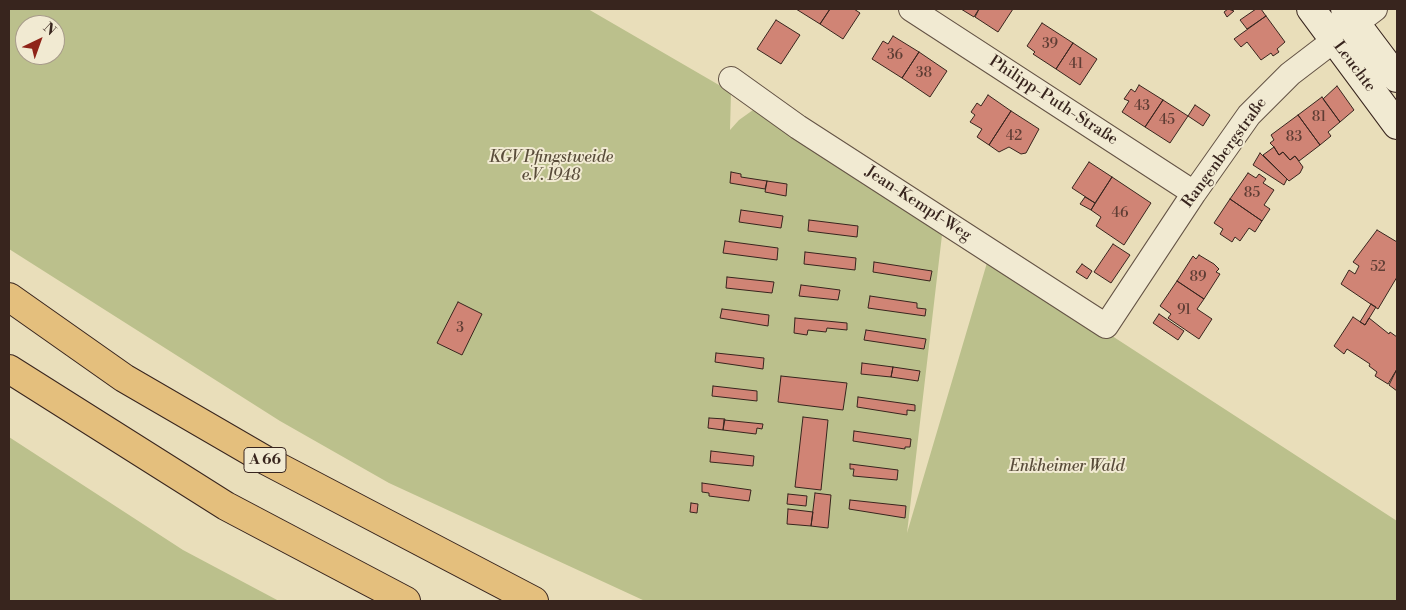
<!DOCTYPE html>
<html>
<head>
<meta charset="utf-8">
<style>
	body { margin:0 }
	#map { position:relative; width:1406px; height:610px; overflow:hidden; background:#e9deba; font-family:"Libre Bodoni",serif }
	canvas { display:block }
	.frame { position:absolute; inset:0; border:10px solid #38251e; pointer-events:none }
	.north { position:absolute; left:15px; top:15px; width:50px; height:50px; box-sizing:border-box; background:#f1ead2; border:1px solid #a79b8a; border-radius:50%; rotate:42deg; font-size:14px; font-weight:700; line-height:20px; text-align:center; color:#38251e }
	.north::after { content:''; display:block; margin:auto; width:18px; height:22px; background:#8f2418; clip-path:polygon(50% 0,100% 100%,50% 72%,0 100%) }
</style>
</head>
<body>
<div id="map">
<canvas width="1406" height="610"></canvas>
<div class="frame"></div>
<div class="north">N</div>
</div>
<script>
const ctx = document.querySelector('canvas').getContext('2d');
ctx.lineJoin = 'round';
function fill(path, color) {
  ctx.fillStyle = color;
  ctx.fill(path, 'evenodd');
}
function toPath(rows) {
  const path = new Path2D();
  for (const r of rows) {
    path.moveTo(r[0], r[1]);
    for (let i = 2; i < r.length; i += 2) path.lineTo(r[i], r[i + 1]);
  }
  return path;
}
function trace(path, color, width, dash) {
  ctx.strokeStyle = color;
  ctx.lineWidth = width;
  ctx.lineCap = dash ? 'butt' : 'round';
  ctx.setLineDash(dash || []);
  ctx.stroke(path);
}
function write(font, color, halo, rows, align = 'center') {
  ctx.font = font + ' "Libre Bodoni",serif';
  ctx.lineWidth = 4;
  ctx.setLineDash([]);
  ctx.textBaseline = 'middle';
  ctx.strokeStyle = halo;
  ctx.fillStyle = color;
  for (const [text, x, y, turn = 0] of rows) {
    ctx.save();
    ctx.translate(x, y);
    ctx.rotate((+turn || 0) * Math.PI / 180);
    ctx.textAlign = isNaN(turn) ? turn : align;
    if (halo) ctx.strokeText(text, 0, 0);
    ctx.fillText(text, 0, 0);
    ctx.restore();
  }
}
fill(toPath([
	[9,9,588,9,731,92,730,130,739,120,753,110,942,235,907,533,989,256,1397,521,1397,601,645,601,389,483,280,421,9,249],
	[25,25,55,25,55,55,25,55],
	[9,437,183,550,279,601,9,601]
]), '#bbc08c');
const building = toPath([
	[796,9,830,9,820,24,796,9],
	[830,9,854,9,860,13,843,39,820,24,830,9],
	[961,9,979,9,974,17,961,9],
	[979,9,1013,9,998,32,975,17,979,9],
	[1228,9,1234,11,1227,17,1224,12,1228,9],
	[1256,9,1261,9,1266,16,1247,29,1240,20,1256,9],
	[1266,16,1285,42,1277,49,1279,52,1273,56,1271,53,1261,60,1247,42,1241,47,1234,39,1266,16],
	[776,20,800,35,781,64,757,49,776,20],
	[1042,23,1073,43,1056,69,1033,54,1035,52,1027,46,1042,23],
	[893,36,919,52,902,78,872,59,883,41,888,44,893,36],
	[1073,43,1097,59,1080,85,1056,69,1073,43],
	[919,52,947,71,930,97,902,78,919,52],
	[1139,85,1163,100,1145,127,1122,112,1129,101,1124,99,1131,89,1135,92,1139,85],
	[1337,86,1354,110,1340,122,1323,99,1337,86],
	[988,95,1011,111,989,145,977,137,982,129,970,122,975,115,971,112,977,103,981,106,988,95],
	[1322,97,1340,122,1328,132,1331,136,1320,145,1298,115,1322,97],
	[1163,100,1188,116,1170,143,1145,127,1163,100],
	[1195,105,1210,115,1203,126,1188,116,1195,105],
	[1011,111,1039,129,1026,153,1021,154,1009,147,999,152,989,145,1011,111],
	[1298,115,1320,145,1299,161,1295,156,1290,160,1283,152,1279,155,1274,147,1270,143,1274,140,1271,135,1298,115],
	[1274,147,1279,155,1283,152,1290,160,1295,156,1303,167,1300,173,1289,181,1263,155,1274,147],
	[1260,153,1287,179,1284,185,1253,165,1260,153],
	[1089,162,1112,177,1095,203,1072,188,1089,162],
	[731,172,741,174,741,177,767,181,765,189,730,183,731,172],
	[1248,173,1256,178,1259,174,1266,179,1263,183,1274,190,1264,205,1270,209,1262,221,1230,199,1248,173],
	[1112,177,1151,203,1124,245,1096,226,1101,217,1091,210,1112,177],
	[767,181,787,184,786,196,765,192,767,181],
	[1085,197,1095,203,1091,210,1080,204,1085,197],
	[1230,199,1262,221,1255,232,1249,228,1240,241,1235,237,1232,242,1220,234,1223,229,1214,223,1230,199],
	[741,210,783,216,781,228,739,222,741,210],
	[809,220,858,226,857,237,808,231,809,220],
	[1377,230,1397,242,1397,277,1378,309,1341,284,1349,270,1355,274,1359,266,1353,262,1377,230],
	[725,241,778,248,777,260,723,253,725,241],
	[1113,244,1130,255,1111,283,1094,272,1113,244],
	[805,252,856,258,855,270,804,264,805,252],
	[1199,255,1214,264,1219,269,1216,272,1220,274,1204,299,1177,281,1193,256,1196,259,1199,255],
	[874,262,932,271,930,281,873,272,874,262],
	[1082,264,1092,271,1087,279,1076,272,1082,264],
	[727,277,774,282,772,293,726,288,727,277],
	[1177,281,1204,299,1197,309,1212,319,1199,339,1168,318,1171,314,1160,306,1177,281],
	[801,285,840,290,838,300,799,296,801,285],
	[870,296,917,303,917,308,926,309,925,316,868,308,870,296],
	[458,302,482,314,462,355,437,343,458,302],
	[1371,304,1376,307,1365,325,1360,322,1371,304],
	[722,309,769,315,768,326,720,318,722,309],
	[1159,314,1184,331,1178,340,1153,323,1159,314],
	[1353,317,1365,325,1369,318,1389,334,1390,332,1397,337,1397,369,1388,384,1375,376,1377,372,1369,366,1370,364,1347,349,1344,354,1334,346,1353,317],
	[795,318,847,323,847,330,827,328,826,332,808,330,807,335,794,333,795,318],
	[866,330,926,339,924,349,864,340,866,330],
	[716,353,764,358,763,369,715,362,716,353],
	[862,363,893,367,891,377,861,374,862,363],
	[893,367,920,371,918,381,891,377,893,367],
	[1397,369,1397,391,1389,385,1397,369],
	[781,376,847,383,843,410,778,402,781,376],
	[713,386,757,391,757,401,712,396,713,386],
	[858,397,915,405,915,411,907,410,907,415,857,407,858,397],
	[803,417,828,420,821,490,795,487,803,417],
	[709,418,725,419,723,430,708,428,709,418],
	[724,420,763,424,762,429,757,428,756,434,723,430,724,420],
	[854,431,911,439,910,447,905,447,905,449,853,441,854,431],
	[711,451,754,456,753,466,710,462,711,451],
	[850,464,898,470,897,480,853,476,854,469,850,469,850,464],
	[702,483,751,490,749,501,709,496,709,493,702,492,702,483],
	[815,493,831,495,828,528,811,526,815,493],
	[788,494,807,496,806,506,787,504,788,494],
	[850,500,906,506,905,518,849,509,850,500],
	[691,503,698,504,697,513,690,512,691,503],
	[788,509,813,512,811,526,787,524,788,509]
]);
fill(building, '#d08475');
trace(building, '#38251e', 1);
const street = toPath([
	[911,9,1194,193],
	[731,79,798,127,1106,326,1194,193,1249,115,1290,74,1375,9]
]);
const secondary = toPath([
	[1311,9,1397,125],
	[1345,9,1397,78]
]);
const highway = toPath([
	[9,297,124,378,267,461,534,601],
	[9,369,226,506,406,601]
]);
trace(street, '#645345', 26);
trace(secondary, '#38251e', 30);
trace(highway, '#38251e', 30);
trace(street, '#f1ead2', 24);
trace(secondary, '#f1ead2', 28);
trace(highway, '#e4bf7d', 28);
write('14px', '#5e3d34', null, [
	["39",1050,45],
	["36",895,56],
	["41",1076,65],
	["38",924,74],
	["43",1142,107],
	["81",1319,118],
	["45",1167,121],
	["42",1014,137],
	["83",1294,138],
	["85",1252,194],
	["46",1120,214],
	["52",1378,268],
	["89",1198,278],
	["91",1184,311],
	["3",460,329]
]);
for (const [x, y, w] of [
	[265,460,42]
]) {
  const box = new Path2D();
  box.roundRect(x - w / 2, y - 12.5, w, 25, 4);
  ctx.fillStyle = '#f1ead2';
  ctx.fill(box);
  trace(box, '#38251e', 1);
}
write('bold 15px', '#38251e', null, [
	["A 66",265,460]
]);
write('16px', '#38251e', '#f1ead2', [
	["Leuchte",1354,67,53],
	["Philipp-Puth-Straße",1053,101,33],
	["Rangenbergstraße",1225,153,-54],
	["Jean-Kempf-Weg",918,204,33]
]);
write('italic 16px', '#594c3a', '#f1ead2', [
	["KGV Pfingstweide",551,158],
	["e.V. 1948",551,176],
	["Enkheimer Wald",1067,467]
]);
</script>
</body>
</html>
